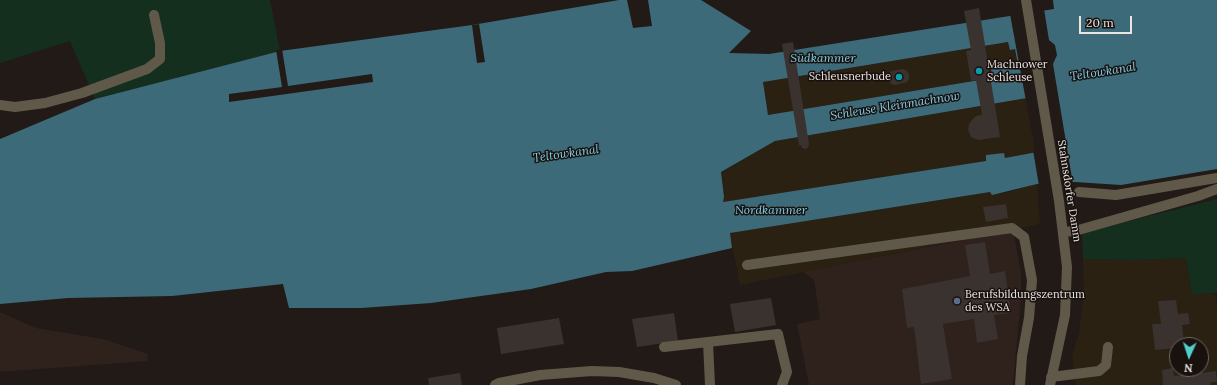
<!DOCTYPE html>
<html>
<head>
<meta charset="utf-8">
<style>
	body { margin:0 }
	#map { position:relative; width:1217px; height:385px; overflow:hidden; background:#221a17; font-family:Lora,serif }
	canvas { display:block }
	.north { position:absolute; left:1169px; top:337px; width:40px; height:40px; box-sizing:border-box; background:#18110e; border:1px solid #6c6563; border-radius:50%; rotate:183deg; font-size:11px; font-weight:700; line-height:16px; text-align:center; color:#eae4e2 }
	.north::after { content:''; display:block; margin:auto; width:14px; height:18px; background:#52cdcd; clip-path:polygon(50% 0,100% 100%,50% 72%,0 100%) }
	.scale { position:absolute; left:1079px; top:16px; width:53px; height:18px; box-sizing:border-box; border:2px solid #eae4e2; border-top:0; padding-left:5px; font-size:12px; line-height:14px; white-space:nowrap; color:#eae4e2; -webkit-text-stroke:3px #18110e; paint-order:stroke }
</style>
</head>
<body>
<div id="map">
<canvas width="1217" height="385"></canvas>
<div class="north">N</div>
<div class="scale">20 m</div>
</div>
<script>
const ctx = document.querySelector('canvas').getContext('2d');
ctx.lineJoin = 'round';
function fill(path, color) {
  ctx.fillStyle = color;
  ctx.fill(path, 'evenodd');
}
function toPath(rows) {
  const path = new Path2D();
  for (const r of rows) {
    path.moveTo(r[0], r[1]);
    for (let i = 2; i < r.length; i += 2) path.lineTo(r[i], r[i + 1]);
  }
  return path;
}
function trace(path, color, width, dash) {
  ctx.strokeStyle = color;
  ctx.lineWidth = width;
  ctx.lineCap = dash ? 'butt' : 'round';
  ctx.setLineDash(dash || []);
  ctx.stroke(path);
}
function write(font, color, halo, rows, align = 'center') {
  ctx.font = font + ' Lora,serif';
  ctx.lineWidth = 3;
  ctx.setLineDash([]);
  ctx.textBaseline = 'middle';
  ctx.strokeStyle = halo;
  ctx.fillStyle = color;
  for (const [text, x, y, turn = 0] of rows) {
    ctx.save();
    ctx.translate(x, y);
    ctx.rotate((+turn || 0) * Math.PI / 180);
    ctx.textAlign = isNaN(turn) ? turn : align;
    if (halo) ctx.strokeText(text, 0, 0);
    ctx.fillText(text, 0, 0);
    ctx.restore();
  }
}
fill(toPath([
	[1009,42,1015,49,1018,65,991,69,992,78,768,115,763,82],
	[1028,98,1037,152,1005,158,1004,153,986,155,987,161,723,202,721,173,775,141],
	[1037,184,1040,224,740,285,730,233,990,192,1004,193],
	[1186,258,1192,295,1215,293,1217,309,1217,385,1076,385,1072,356,1079,333,1084,293,1083,259,1135,260],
	[1177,345,1201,345,1201,369,1177,369]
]), '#2b2112');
fill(toPath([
	[1013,230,1021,273,1021,299,1013,385,809,385,797,324,820,319,814,280,803,272],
	[0,312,36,328,103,339,148,354,147,361,0,372]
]), '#2f211c');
fill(toPath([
	[0,0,270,0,280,51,95,99,70,41,0,63],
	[1217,199,1217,293,1192,295,1186,258,1135,260,1083,259,1082,233]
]), '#142f1e');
fill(toPath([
	[619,0,701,0,751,31,729,53,769,54,1054,9,1053,0,1217,0,1217,169,1121,185,1075,182,1037,184,992,195,990,192,730,233,732,248,632,271,606,272,531,289,431,303,361,308,289,308,283,284,172,296,68,298,0,304,0,139,95,99,280,51,472,25],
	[1008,42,1010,50,1015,49,1018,65,991,69,992,78,768,115,763,82],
	[1027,98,1037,152,1005,158,1004,153,986,155,986,161,723,202,724,197,721,172,775,141]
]), '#3d6a79');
fill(toPath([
	[627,0,648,0,652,26,633,28],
	[1044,9,1049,40,1055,45,1057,55,1053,64,1073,184,1039,186,1033,150,1035,150,1010,14],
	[479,24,485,62,477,63,472,25],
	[282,49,288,86,372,74,373,82,229,102,229,94,282,87,276,50]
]), '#221a17');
fill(toPath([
	[979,8,1000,137,978,140,971,137,968,130,969,124,972,120,976,116,982,115,976,80,971,81,966,51,971,50,964,11],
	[793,42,809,144,808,147,806,149,802,148,801,145,799,145,782,44],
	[903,69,907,71,909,74,909,79,907,82,895,85,891,84,888,78,890,72,892,71],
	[1006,204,1008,218,986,222,983,207],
	[985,242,990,274,1005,271,1011,313,994,315,998,339,977,343,974,319,943,324,952,379,921,384,914,327,907,328,902,289,970,276,965,245],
	[771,298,776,325,735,332,730,304],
	[1176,300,1178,314,1188,313,1190,324,1182,325,1184,345,1177,345,1177,348,1155,350,1152,324,1161,324,1158,301],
	[674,313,678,341,637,347,632,319],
	[559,318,564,344,501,354,497,328],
	[1173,368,1174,376,1189,374,1188,369,1201,369,1202,373,1216,371,1217,382,1211,382,1210,385,1163,385,1162,370],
	[460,373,462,385,429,385,428,378]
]), '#3a322e');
trace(toPath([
	[1026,0,1059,201,1067,267,1065,315,1050,385],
	[0,105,15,107,45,103,82,93,147,69,160,59,160,43,154,15],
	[1079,192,1116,195,1217,178],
	[1063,232,1075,231,1198,196,1217,189],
	[747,265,1012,228,1024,237,1032,280,1029,318,1022,356,1020,385],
	[708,342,710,385],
	[664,347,778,334,787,372,782,385],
	[1051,377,1099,371,1106,365,1108,347],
	[495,385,499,383,540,375,592,371,619,372,654,378,676,385]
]), '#60594a', 10);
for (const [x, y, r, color] of [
	[979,71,4,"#0f9aa8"],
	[899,77,4,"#0f9aa8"],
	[957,301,4,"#5c6f8a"]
]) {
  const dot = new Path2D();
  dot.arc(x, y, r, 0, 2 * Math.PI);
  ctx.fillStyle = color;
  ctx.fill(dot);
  trace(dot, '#18110e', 1.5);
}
write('11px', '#eae4e2', '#18110e', [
	["Machnower",987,65],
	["Schleuse",987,78],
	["Schleusnerbude",891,77,"right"],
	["Berufsbildungszentrum",965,295],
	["des WSA",965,308]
], 'left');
write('11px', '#eae4e2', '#18110e', [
	["Stahnsdorfer Damm",1069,191,81]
]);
write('italic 12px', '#80cde7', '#18110e', [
	["Südkammer",823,59],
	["Teltowkanal",1103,72,-9],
	["Schleuse Kleinmachnow",895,106,-9],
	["Teltowkanal",566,154,-8],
	["Nordkammer",771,211]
]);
</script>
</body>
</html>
